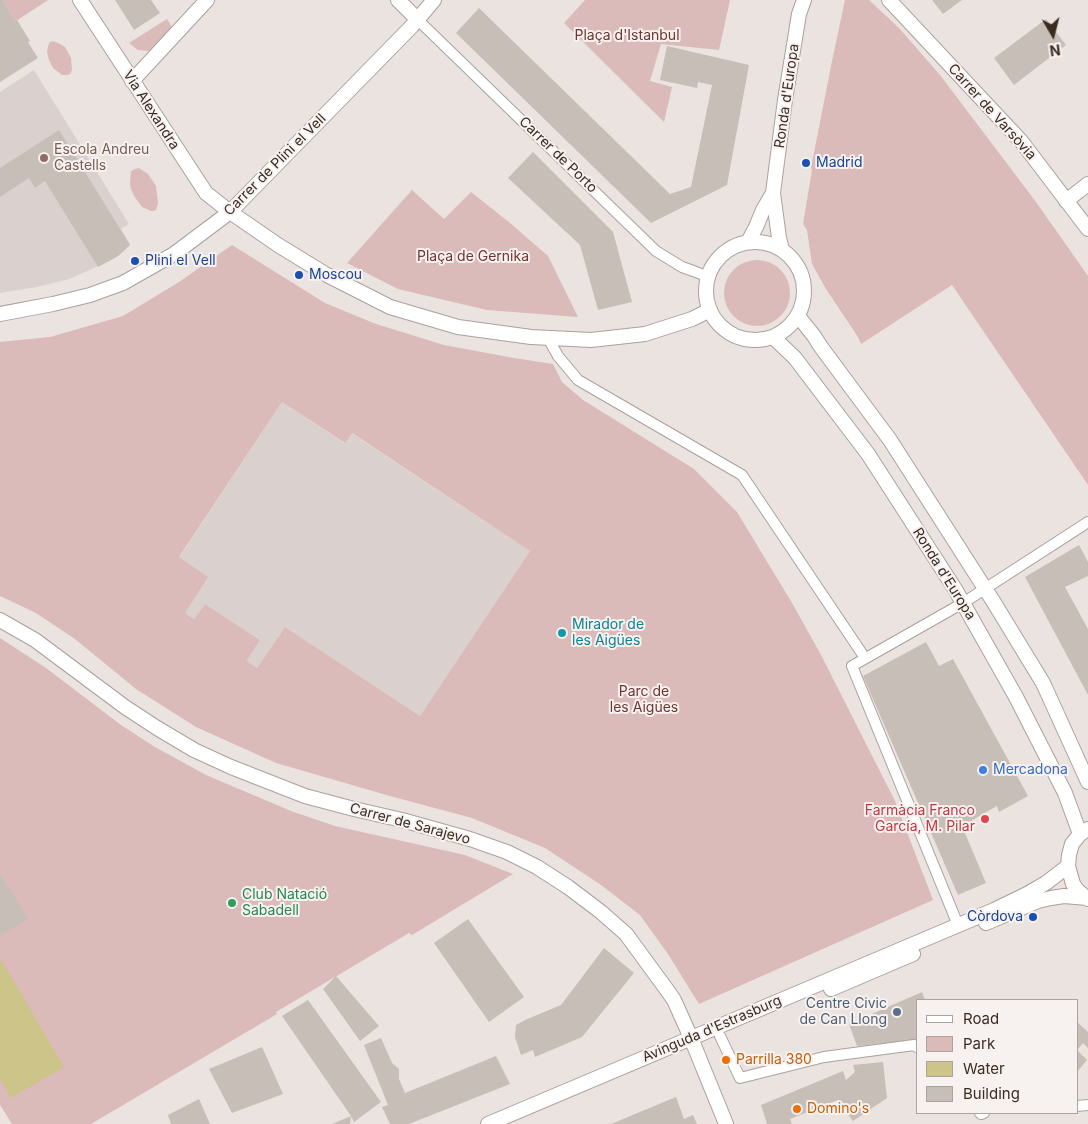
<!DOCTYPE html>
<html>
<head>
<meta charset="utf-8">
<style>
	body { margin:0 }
	#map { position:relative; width:1088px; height:1124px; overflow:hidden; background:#eae3e0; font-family:Inter,sans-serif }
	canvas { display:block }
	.legend { position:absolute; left:916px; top:999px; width:162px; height:115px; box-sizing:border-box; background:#f7f2f0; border:1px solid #aba39d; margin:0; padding:6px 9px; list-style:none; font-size:15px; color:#3a2c21 }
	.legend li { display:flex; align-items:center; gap:10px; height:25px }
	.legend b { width:25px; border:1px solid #aba39d }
	.north { position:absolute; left:1028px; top:10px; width:50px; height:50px; -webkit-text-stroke:4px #f7f2f0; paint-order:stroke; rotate:172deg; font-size:14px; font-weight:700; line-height:20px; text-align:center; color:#3a2c21 }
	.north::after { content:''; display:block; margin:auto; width:18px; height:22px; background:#3a2c21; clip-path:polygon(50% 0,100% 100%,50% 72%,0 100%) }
</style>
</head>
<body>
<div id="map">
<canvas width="1088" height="1124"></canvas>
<ul class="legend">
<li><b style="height:6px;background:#fff"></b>Road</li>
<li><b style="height:14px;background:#dbbaba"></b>Park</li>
<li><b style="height:14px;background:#cdc48a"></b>Water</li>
<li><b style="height:14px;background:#c8beb8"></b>Building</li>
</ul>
<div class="north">N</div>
</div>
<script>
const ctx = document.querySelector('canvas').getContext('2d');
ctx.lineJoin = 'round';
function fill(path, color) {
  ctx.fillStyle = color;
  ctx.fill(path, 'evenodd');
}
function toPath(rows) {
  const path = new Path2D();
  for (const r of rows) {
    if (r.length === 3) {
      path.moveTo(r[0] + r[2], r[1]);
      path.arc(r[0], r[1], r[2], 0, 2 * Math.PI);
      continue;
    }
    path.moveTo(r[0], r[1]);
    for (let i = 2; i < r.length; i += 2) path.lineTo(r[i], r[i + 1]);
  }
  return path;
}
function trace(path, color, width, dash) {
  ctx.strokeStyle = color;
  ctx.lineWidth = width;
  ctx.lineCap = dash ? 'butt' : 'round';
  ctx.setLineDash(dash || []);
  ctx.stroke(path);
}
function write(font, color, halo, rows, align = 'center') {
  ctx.font = font + ' Inter,sans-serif';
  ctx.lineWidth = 4;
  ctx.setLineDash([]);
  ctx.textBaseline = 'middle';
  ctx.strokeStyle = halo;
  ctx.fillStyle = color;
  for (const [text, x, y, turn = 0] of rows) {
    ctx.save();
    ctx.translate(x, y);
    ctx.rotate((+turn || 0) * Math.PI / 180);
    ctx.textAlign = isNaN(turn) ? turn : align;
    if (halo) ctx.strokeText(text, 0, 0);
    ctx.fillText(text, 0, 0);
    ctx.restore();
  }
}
fill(toPath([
	[34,70,129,224,121,229,130,245,124,251,112,260,69,279,37,287,0,293,0,92],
	[282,402,344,443,351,433,530,551,420,716,285,627,257,668,247,661,260,640,205,604,194,619,184,613,179,558]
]), '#dad1ce');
fill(toPath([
	[3,0,48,0,16,21],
	[585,0,730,0,719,50,661,44,650,81,672,87,664,122,564,23],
	[845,0,869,0,899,28,940,75,1036,202,1088,276,1088,485,952,285,861,344,858,337,826,289,812,264,807,230,803,224,812,170,811,168,832,61],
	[167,19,174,30,166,41,149,51,138,50,129,43],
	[53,41,60,44,65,47,71,58,72,70,70,74,66,75,62,75,53,68,49,60,47,52,48,46,50,42],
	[139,168,148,174,156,186,158,203,156,210,153,211,151,211,142,207,134,196,131,189,130,183,131,171,135,169],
	[412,190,444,219,471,192,510,223,548,256,578,317,487,310,398,289,347,263],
	[232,245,325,303,376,324,444,345,514,358,553,364,562,382,583,400,694,469,737,512,792,603,820,653,895,801,933,900,699,1004,668,954,640,915,601,885,545,848,472,818,390,796,276,763,196,727,136,689,75,639,36,613,0,596,0,342,50,337,123,316,179,282],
	[282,402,345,443,352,433,530,551,420,716,285,627,257,668,247,661,260,640,205,604,194,619,185,613,208,577,179,557],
	[757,293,33],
	[0,638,46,668,121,725,155,747,206,775,291,811,335,826,465,855,513,874,412,935,409,933,276,1012,277,1014,91,1124,12,1124,0,1105]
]), '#dbbaba');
fill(toPath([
	[2,961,64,1067,11,1098,0,1079,0,962]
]), '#cdc48a');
fill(toPath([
	[0,0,3,0,16,21,17,20,30,41,28,42,38,58,0,82],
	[115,0,151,0,160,13,134,30],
	[932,0,962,0,943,14],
	[479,8,670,194,691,187,712,85,698,82,697,88,660,80,667,46,749,65,727,185,651,223,456,33],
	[1046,19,1066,45,1014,85,994,58],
	[59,130,130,245,118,256,98,267,45,181,35,188,29,178,0,197,0,168],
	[533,152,613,232,632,302,598,310,580,245,508,178],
	[1079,545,1088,562,1088,576,1065,587,1088,629,1088,695,1025,577],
	[926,642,939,666,953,659,1028,796,999,812,997,806,962,826,986,883,958,895,863,676],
	[0,874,28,919,0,936],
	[468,919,524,997,489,1022,434,943],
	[604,948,634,973,582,1037,535,1057,533,1050,521,1055,515,1037,516,1025,525,1020,561,1005],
	[336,976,379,1026,360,1041,323,989],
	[922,992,925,1000,917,1000,917,1040,857,1046,849,1024],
	[308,1000,381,1102,354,1122,351,1116,350,1124,332,1124,351,1116,282,1016],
	[1077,1022,1088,1032,1088,1048,1083,1043,1077,1050],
	[381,1038,392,1063,399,1069,399,1079,405,1093,496,1056,510,1084,409,1124,390,1124,382,1107,388,1105,364,1045],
	[262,1047,283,1094,232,1113,209,1069],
	[1077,1050,1087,1060,1077,1072],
	[883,1062,887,1098,853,1121,838,1100,790,1119,792,1124,767,1124,761,1105,843,1071,846,1080,855,1072,853,1065],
	[676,1097,684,1119,693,1115,697,1124,611,1124],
	[199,1099,210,1124,171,1124,168,1115]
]), '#c8beb8');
const pedestrian = toPath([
	[417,19,656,251,682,267,696,272,708,277],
	[548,338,558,356,578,380,742,475,865,658],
	[958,925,852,666,963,603,1088,522],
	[720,1036,740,1078,824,1057,914,1045,917,1047],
	[1077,1106,1088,1105],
	[980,1113,981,1114,984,1113]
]);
const minor = toPath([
	[80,0,206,193,230,212,278,245,327,275,390,307,458,327,531,337,591,340,645,334,692,319,710,310],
	[398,0,417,19],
	[889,0,1021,141,1088,229],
	[132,81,207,0],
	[1066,201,1088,184],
	[0,314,53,304,90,295,123,283,174,254,230,212,412,26,434,0],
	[0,620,35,640,125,707,157,728,194,750,231,767,305,796,354,809,402,820,470,839,507,852,537,867,568,887,601,912,626,934,667,990,674,1000,691,1038,726,1124]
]);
const tertiary = toPath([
	[748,242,756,227,763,210,773,193],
	[755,291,49],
	[782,250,779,238,773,193,785,100,799,14,804,0],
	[798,316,814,336,821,347,890,440,993,601,1043,683,1088,782],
	[773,337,795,358,868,454,955,589,1016,697,1065,793,1080,834]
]);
const secondary = toPath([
	[1088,829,1080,834,1072,844,1069,855,1068,866,1073,884,1077,890,1088,899],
	[986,923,1038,901,1051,898,1064,896,1087,898],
	[831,989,913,954],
	[488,1124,994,910,1027,894,1046,883,1068,866]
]);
trace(pedestrian, '#aba19b', 12);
trace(minor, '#aba19b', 16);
trace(tertiary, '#aba19b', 16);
trace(secondary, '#ac9e97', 16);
trace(pedestrian, '#fff', 10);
trace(minor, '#fff', 14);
trace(tertiary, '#fff', 14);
trace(secondary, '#fff', 14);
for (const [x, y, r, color] of [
	[44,158,5,"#8d6e63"],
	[806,163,5,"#1a4fb4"],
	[135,261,5,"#1a4fb4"],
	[299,275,5,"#1a4fb4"],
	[562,633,5,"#0f9aa8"],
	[983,770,5,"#3f7fe0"],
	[985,819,5,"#e0444e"],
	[232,903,5,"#2e9e5b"],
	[1033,917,5,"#1a4fb4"],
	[897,1012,5,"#5c6f8a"],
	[726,1060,5,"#e8710a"],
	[797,1109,5,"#e8710a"]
]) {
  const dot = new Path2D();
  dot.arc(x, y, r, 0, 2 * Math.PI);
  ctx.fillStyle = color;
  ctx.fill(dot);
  trace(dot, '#f7f2f0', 2);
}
write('14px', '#6f342e', '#f7f2f0', [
	["Plaça d'Istanbul",627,36],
	["Plaça de Gernika",473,257],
	["Parc de",644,692],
	["les Aigües",644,708]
]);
write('14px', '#3a2c21', '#f7f2f0', [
	["Ronda d'Europa",787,96,-82],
	["Via Alexandra",151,110,57],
	["Carrer de Varsòvia",992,112,48],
	["Carrer de Porto",558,155,44],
	["Carrer de Plini el Vell",275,165,-45],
	["Ronda d'Europa",944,574,58],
	["Carrer de Sarajevo",410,824,15],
	["Avinguda d'Estrasburg",712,1029,-23]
]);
write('14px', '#785e54', '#f7f2f0', [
	["Escola Andreu",54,150],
	["Castells",54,166]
], 'left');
write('14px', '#164399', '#f7f2f0', [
	["Madrid",816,163],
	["Plini el Vell",145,261],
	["Moscou",309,275],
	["Còrdova",1023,917,"right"]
], 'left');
write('14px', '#0d838f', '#f7f2f0', [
	["Mirador de",572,625],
	["les Aigües",572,641]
], 'left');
write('14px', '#366cbe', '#f7f2f0', [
	["Mercadona",993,770]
], 'left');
write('14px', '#be3a42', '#f7f2f0', [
	["Farmàcia Franco",975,811],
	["García, M. Pilar",975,827]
], 'right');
write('14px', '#27864d', '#f7f2f0', [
	["Club Natació",242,895],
	["Sabadell",242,911]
], 'left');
write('14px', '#4e5e75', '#f7f2f0', [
	["Centre Civic",887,1004],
	["de Can Llong",887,1020]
], 'right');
write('14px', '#c56008', '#f7f2f0', [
	["Parrilla 380",736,1060],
	["Domino's",807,1109]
], 'left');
</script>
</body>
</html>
